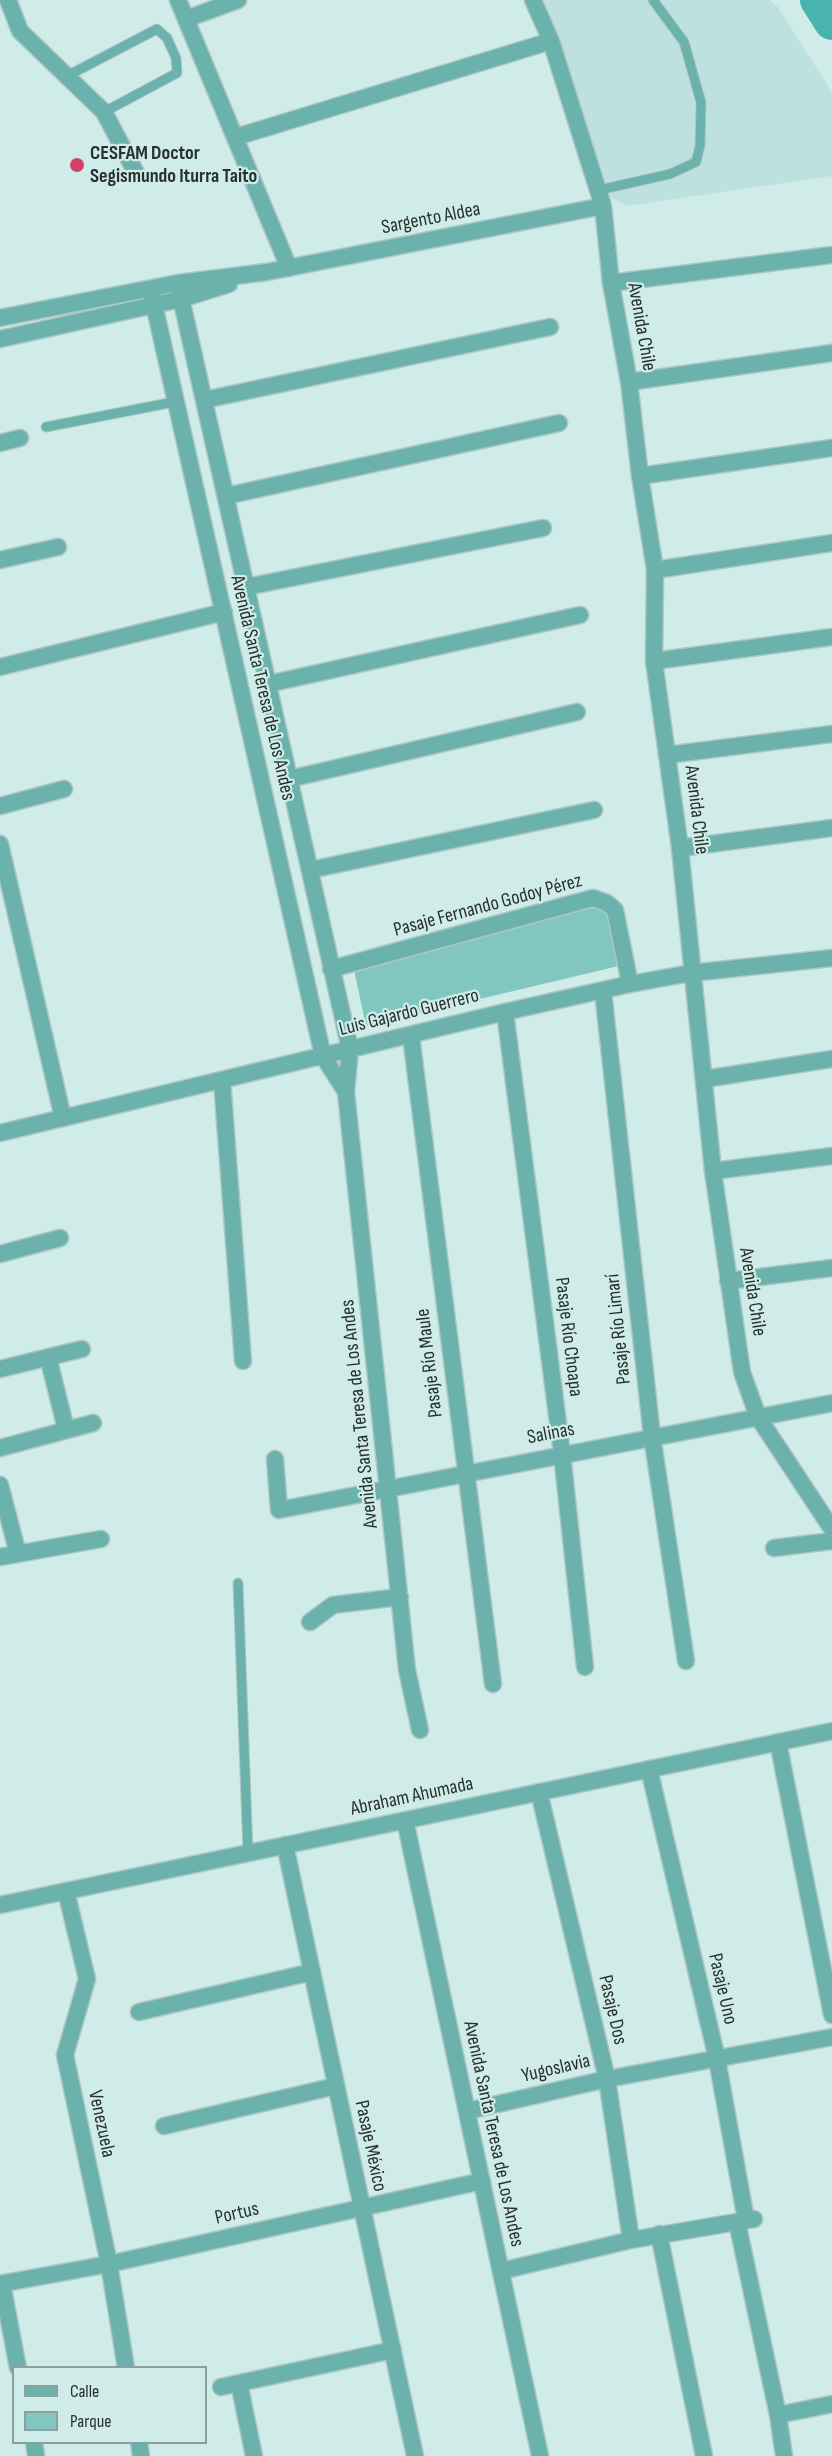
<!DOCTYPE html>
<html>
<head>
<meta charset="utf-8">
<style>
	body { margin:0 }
	#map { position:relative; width:832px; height:2456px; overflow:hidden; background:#d0ece9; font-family:"Sofia Sans Condensed",sans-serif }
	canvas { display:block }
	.legend { position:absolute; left:12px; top:2366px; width:195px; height:78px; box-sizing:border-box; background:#d0ece9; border:2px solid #8ca19f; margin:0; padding:8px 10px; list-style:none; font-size:18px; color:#273130 }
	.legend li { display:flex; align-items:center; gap:12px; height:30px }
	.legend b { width:30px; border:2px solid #8ca19f }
</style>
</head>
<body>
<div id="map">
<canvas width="832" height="2456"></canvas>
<ul class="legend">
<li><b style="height:8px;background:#6cb2ac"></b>Calle</li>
<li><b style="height:16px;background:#82c6c0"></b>Parque</li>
</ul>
</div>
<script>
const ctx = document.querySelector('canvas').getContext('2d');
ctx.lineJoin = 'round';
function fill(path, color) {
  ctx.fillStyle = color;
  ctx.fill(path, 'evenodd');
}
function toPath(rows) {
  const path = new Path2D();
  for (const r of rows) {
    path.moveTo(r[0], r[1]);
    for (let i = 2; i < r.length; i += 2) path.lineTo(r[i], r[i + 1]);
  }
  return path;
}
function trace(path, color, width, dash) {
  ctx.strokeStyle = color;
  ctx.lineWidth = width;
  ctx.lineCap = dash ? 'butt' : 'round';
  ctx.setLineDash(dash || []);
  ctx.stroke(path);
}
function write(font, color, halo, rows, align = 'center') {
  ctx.font = font + ' "Sofia Sans Condensed",sans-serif';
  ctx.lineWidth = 4.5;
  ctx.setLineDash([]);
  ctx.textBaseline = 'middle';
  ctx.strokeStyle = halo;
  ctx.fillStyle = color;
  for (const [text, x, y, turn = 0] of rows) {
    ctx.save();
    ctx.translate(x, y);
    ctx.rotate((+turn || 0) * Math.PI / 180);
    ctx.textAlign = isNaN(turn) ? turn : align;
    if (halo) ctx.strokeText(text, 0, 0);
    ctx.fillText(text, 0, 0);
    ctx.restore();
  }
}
fill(toPath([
	[538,0,770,0,777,6,832,92,832,176,627,206,604,194]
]), '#bde1de');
fill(toPath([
	[598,902,612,915,623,965,366,1026,354,970]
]), '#82c6c0');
trace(toPath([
	[818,0,832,22]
]), '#48b4ad', 36);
const service = toPath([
	[67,76,157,29,167,38,176,58,177,73,104,112],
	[599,190,670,174,696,162,700,146,701,102,684,42,653,0],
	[46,427,174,402],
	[238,1583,248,1853]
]);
const minor = toPath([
	[8,0,20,31,104,112,136,173],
	[178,0,289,268],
	[186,19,238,0],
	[236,137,551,41],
	[611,283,832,255],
	[178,285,350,1049,346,1092,407,1670,420,1730],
	[151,291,323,1056,346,1092],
	[629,382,832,353],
	[204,400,550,327],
	[0,443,20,438],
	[640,476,832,448],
	[226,496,559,423],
	[0,560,58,547],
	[655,570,832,543],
	[246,587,543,528],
	[654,661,832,637],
	[0,667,224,612],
	[268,684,580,615],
	[667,755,832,734],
	[289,779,577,712],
	[0,806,64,789],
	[0,844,63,1118],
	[680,848,832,828],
	[310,870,594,810],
	[331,969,593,898,607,903,615,910,630,984],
	[691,973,832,958],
	[603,991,652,1436,686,1661],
	[505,1012,562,1454,585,1667],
	[411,1036,493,1684],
	[705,1079,832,1059],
	[222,1080,243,1361],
	[713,1171,832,1156],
	[0,1254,60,1238],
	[728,1281,832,1268],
	[48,1357,66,1429],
	[0,1369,82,1349],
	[0,1448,93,1423],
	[275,1459,279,1510,832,1403],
	[0,1485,18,1554],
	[774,1548,832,1541],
	[0,1557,101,1539],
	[310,1622,333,1605,400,1597],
	[778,1742,832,2015],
	[649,1769,717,2059,746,2220],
	[539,1792,607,2079,631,2240],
	[285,1845,415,2456],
	[66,1891,87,1979,65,2055,109,2264,126,2368],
	[139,2012,312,1972],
	[467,2111,607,2079,832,2037],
	[164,2126,336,2086],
	[737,2222,778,2415,784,2456],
	[659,2234,704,2456],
	[501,2271,631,2240,754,2219],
	[0,2284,109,2264,482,2181],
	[2,2284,18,2368],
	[239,2383,254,2456],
	[221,2387,393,2350],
	[778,2415,832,2404],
	[34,2442,36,2456],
	[139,2442,141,2456]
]);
const tertiary = toPath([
	[533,0,551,41,603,206,611,283,629,382,640,476,655,570,654,661,680,848,713,1171,742,1372,758,1417,832,1529],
	[0,318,178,283,267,272,603,206],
	[0,339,181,299,229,284],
	[0,1133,505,1012,630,984,691,973],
	[405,1820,540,2456],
	[0,1905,832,1731]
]);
trace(service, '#aec7c4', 11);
trace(minor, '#aec7c4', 19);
trace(tertiary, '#aec7c4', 19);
trace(service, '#6cb2ac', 9);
trace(minor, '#6cb2ac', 16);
trace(tertiary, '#6cb2ac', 16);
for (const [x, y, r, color] of [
	[77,165,8,"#d24367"]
]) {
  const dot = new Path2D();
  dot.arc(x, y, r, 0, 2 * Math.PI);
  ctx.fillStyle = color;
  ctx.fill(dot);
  trace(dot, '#d0ece9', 2);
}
write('bold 20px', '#273130', '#d0ece9', [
	["CESFAM Doctor",90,154],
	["Segismundo Iturra Taito",90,177]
], 'left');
write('20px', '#273130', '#d0ece9', [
	["Sargento Aldea",431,219,-11],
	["Avenida Chile",641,327,80],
	["Avenida Santa Teresa de Los Andes",262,688,77],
	["Avenida Chile",696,810,83],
	["Pasaje Fernando Godoy Pérez",488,906,-15],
	["Luis Gajardo Guerrero",409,1013,-14],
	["Avenida Chile",752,1292,81],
	["Pasaje Río Limarí",619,1329,-96],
	["Pasaje Río Choapa",568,1337,83],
	["Pasaje Río Maule",430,1363,-97],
	["Avenida Santa Teresa de Los Andes",360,1414,-96],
	["Salinas",551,1434,-11],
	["Abraham Ahumada",412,1797,-12],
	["Pasaje Uno",722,1989,77],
	["Pasaje Dos",612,2010,77],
	["Yugoslavia",556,2069,-13],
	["Venezuela",101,2124,78],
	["Avenida Santa Teresa de Los Andes",493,2134,78],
	["Pasaje México",370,2146,78],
	["Portus",237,2214,-13]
]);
</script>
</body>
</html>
